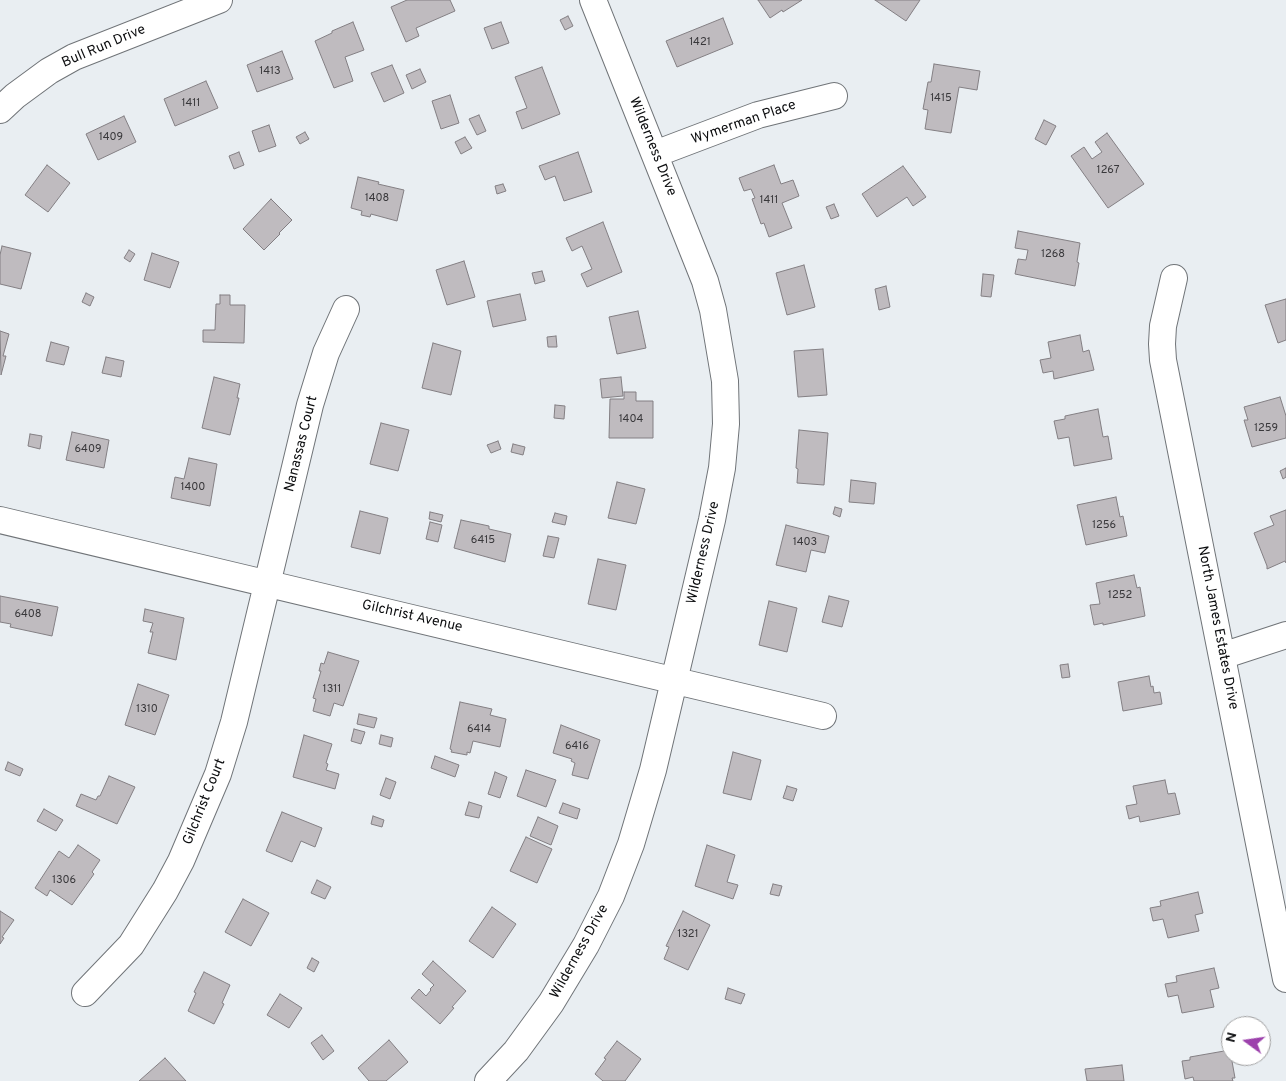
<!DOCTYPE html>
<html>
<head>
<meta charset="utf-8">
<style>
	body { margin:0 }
	#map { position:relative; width:1286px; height:1081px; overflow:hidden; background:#e9eef2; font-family:Overpass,sans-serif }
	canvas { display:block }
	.north { position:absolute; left:1221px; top:1016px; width:50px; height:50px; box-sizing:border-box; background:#fff; border:1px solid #9e9e9f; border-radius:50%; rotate:284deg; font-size:14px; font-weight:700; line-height:20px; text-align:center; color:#0c0d0f }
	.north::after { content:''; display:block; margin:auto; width:18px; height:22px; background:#9c41ac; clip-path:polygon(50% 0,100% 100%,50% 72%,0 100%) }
</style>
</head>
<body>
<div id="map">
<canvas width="1286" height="1081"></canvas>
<div class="north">N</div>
</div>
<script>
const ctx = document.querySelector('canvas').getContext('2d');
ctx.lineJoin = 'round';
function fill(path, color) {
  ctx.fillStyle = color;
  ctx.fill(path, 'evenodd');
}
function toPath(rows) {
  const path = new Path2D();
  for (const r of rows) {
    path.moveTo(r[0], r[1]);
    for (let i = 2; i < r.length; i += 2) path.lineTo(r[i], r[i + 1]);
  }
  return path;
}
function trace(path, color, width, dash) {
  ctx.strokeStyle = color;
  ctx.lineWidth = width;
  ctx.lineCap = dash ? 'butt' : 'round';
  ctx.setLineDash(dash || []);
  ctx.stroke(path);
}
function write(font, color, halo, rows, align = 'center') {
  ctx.font = font + ' Overpass,sans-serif';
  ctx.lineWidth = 4;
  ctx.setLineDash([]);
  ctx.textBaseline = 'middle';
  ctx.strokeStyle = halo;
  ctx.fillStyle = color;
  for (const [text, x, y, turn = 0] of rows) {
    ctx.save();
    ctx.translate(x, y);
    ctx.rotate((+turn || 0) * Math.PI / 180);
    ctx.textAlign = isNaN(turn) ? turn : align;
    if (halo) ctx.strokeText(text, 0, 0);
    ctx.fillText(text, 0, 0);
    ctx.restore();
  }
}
const building = toPath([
	[407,0,450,0,455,11,416,28,419,36,406,42,391,7,407,0],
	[758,0,802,0,783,12,782,10,770,18,758,0],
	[875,0,920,0,906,21,875,0],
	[568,16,573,26,565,30,560,20,568,16],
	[723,18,733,44,677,67,666,41,723,18],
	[353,22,364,50,345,57,353,81,334,88,315,41,332,33,332,31,353,22],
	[501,22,509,43,492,49,484,28,501,22],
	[282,51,293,79,257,92,247,65,282,51],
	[934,64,980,71,977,90,959,87,951,133,925,129,928,110,923,109,928,82,931,82,934,64],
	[392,65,404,93,384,102,371,73,392,65],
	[542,67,560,114,522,129,516,112,527,108,515,77,542,67],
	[420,69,426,82,412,89,406,75,420,69],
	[206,81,218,108,175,126,164,99,206,81],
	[450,95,459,123,441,129,432,101,450,95],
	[479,115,486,131,477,135,469,119,479,115],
	[124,116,136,142,98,160,86,134,124,116],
	[1044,120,1056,126,1046,145,1035,139,1044,120],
	[269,125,276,146,259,152,252,131,269,125],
	[305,132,309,139,300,144,296,137,305,132],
	[1107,133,1144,184,1108,208,1071,156,1084,147,1092,159,1102,152,1095,142,1107,133],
	[465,137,472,148,461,154,455,142,465,137],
	[239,152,244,165,234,169,229,156,239,152],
	[578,152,592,192,564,201,555,176,545,180,539,166,578,152],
	[47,165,70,183,48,212,25,195,47,165],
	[774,165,781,184,793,180,799,196,782,203,792,228,769,237,764,223,761,224,752,199,755,198,751,189,744,191,739,178,774,165],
	[903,166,926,197,913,206,907,197,877,217,862,194,903,166],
	[358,177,379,182,378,184,404,190,397,221,371,214,370,217,361,215,362,211,351,208,358,177],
	[503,184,506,191,497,194,495,186,503,184],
	[271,199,292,220,279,233,280,234,264,250,243,229,271,199],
	[834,204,839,216,831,219,826,207,834,204],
	[603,222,622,272,587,287,581,274,592,269,582,246,572,251,566,238,603,222],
	[1018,231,1080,243,1077,262,1079,263,1075,286,1015,274,1018,259,1026,260,1028,250,1015,248,1018,231],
	[2,246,31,253,21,289,0,284,0,255,2,246],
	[129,250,135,254,130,262,124,258,129,250],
	[152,253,179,262,170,288,144,280,152,253],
	[464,261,475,297,447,305,436,270,464,261],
	[804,265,815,307,787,315,776,273,804,265],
	[542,271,545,281,535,284,532,273,542,271],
	[983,274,994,275,991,297,981,296,983,274],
	[886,286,890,307,879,310,875,289,886,286],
	[86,293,94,297,90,306,82,302,86,293],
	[520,294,526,320,493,327,487,301,520,294],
	[220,295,230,295,230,305,245,305,244,343,203,342,203,330,215,330,216,304,220,304,220,295],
	[1286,299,1286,340,1278,343,1265,305,1286,299],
	[638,311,646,348,617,354,609,317,638,311],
	[0,331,9,334,3,356,6,356,1,375,0,331],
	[1080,335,1083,352,1089,350,1094,370,1054,379,1053,371,1043,373,1040,360,1051,358,1048,342,1080,335],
	[556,336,557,347,548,347,547,337,556,336],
	[51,342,69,347,64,365,46,361,51,342],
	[433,343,461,351,451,395,422,388,433,343],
	[823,349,827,395,798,397,794,351,823,349],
	[106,357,124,361,121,377,102,373,106,357],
	[214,377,240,384,237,398,239,398,230,435,202,428,214,377],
	[621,377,623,396,602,398,600,379,621,377],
	[624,392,636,392,636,401,653,401,653,438,609,438,610,399,624,399,624,392],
	[1280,397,1286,416,1286,438,1252,447,1244,420,1248,420,1244,407,1280,397],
	[555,405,565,406,564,419,554,418,555,405],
	[1098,409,1103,437,1108,436,1112,459,1074,466,1069,437,1058,439,1054,421,1065,419,1065,416,1098,409],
	[381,423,409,430,398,471,370,464,381,423],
	[799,430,828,433,824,485,797,483,798,469,796,468,799,430],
	[72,432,109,440,104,468,66,460,72,432],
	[30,434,42,436,40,449,28,446,30,434],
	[498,441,501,449,491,453,487,445,498,441],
	[513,444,525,447,523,455,511,452,513,444],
	[189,458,217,464,210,506,171,498,175,477,184,479,189,458],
	[1286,468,1286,477,1283,479,1280,471,1286,468],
	[851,480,876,483,874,504,849,502,851,480],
	[617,482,645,489,636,524,608,518,617,482],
	[1116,497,1120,517,1123,516,1127,536,1086,545,1077,505,1116,497],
	[835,507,842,509,840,517,833,514,835,507],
	[1286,510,1286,563,1285,561,1267,569,1267,566,1254,533,1274,525,1270,516,1286,510],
	[360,511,388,518,380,554,351,547,360,511],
	[430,512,443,515,441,522,429,519,430,512],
	[555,513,567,516,565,525,552,522,555,513],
	[461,520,489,526,489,529,511,534,505,562,454,548,461,520],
	[430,522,442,525,438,542,426,539,430,522],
	[786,525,829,536,825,553,811,550,806,572,776,565,786,525],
	[548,536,559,538,554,558,543,556,548,536],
	[598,559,626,565,616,610,588,604,598,559],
	[1134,575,1137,588,1140,587,1145,616,1103,625,1103,623,1094,625,1090,605,1100,604,1096,583,1134,575],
	[0,596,58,607,52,636,10,627,11,624,0,622,0,596],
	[829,596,849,601,842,627,822,622,829,596],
	[769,601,797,608,787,652,759,645,769,601],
	[145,609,184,618,176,660,148,653,153,632,150,632,153,623,143,621,145,609],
	[328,652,359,661,343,706,334,703,330,716,313,711,316,699,313,698,321,671,319,671,321,663,324,664,328,652],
	[1068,664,1070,677,1062,678,1060,665,1068,664],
	[1149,676,1151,687,1153,686,1154,693,1160,692,1162,704,1123,711,1118,682,1149,676],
	[138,684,169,695,155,735,125,725,138,684],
	[460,702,492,709,490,715,506,719,500,747,473,741,470,753,467,752,467,755,451,752,452,750,450,749,460,702],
	[359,714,377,718,374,728,357,724,359,714],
	[561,725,600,740,588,779,572,775,575,763,571,761,572,759,553,753,561,725],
	[354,729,365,732,361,744,351,741,354,729],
	[304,735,332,744,326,763,328,764,326,770,339,774,335,789,293,777,304,735],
	[381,735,393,738,391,747,379,744,381,735],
	[733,752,761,760,751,800,723,793,733,752],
	[435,756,459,765,455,777,431,768,435,756],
	[8,762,23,769,20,776,5,770,8,762],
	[526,770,556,780,546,807,517,796,526,770],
	[495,772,507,777,500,798,488,794,495,772],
	[109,776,135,787,117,824,76,806,81,794,96,800,98,796,100,796,109,776],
	[386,778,396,782,390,799,380,795,386,778],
	[1165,780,1168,794,1175,793,1180,814,1140,822,1139,816,1129,819,1126,806,1137,804,1133,786,1165,780],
	[787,786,797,789,793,801,783,798,787,786],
	[469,802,482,806,479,818,465,815,469,802],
	[563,803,580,809,577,819,559,813,563,803],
	[44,809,63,820,56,831,37,821,44,809],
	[282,812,322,828,315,847,301,841,292,862,266,851,282,812],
	[373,816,384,820,382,827,371,824,373,816],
	[538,817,558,826,551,845,530,836,538,817],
	[526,837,552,849,537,883,510,871,526,837],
	[78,845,100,860,92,872,94,874,72,905,50,890,47,896,35,888,59,851,69,858,78,845],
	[707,845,735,855,727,882,738,885,733,899,695,886,707,845],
	[317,880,331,887,325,899,311,893,317,880],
	[773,884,782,886,779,896,770,894,773,884],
	[1198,892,1203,913,1195,915,1199,931,1168,938,1163,919,1153,921,1150,908,1161,906,1160,901,1198,892],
	[243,899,269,913,251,946,225,932,243,899],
	[492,907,516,924,493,958,469,941,492,907],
	[0,911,14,920,2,937,4,938,0,944,0,911],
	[683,911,710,925,688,970,664,959,669,947,666,946,683,911],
	[312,958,319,962,314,972,307,968,312,958],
	[433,961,466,991,452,1007,454,1008,440,1024,411,998,419,989,426,996,431,990,430,989,434,985,422,974,433,961],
	[1214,968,1219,988,1210,990,1214,1007,1182,1013,1178,995,1168,997,1165,984,1177,982,1176,976,1214,968],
	[204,972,230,985,222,1003,224,1004,214,1024,188,1011,196,993,194,992,204,972],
	[728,988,745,994,741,1004,725,999,728,988],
	[280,994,302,1008,289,1028,267,1015,280,994],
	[322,1035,334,1051,323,1060,311,1043,322,1035],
	[389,1040,408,1062,386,1081,369,1081,358,1068,389,1040],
	[617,1041,641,1059,625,1081,603,1081,595,1074,606,1059,604,1058,617,1041],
	[1230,1050,1235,1078,1232,1078,1233,1081,1194,1081,1193,1077,1185,1079,1182,1061,1190,1060,1190,1057,1230,1050],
	[165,1058,186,1081,139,1081,165,1058],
	[1122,1065,1124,1081,1087,1081,1085,1069,1122,1065]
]);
fill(building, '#bfbbbf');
trace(building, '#837f83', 1);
const minor = toPath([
	[0,110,15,96,49,71,74,57,219,0],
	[655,154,758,115,834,96],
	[1174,278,1163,326,1162,344,1163,360,1286,979],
	[0,520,823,716],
	[1222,656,1286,635],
	[85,993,131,945,165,891,181,861,218,774,234,722,310,405,326,353,346,309],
	[488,1081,516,1051,551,1003,586,945,611,896,631,844,653,770,712,520,722,468,726,424,725,381,713,310,705,281,593,0]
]);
trace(minor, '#707478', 28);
trace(minor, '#fff', 26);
write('11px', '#39383b', null, [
	["1421",700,43],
	["1413",270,72],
	["1415",941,99],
	["1411",191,104],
	["1409",111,138],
	["1267",1108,171],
	["1408",377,199],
	["1411",769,201],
	["1268",1053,255],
	["1404",631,420],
	["1259",1266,429],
	["6409",88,450],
	["1400",193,488],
	["1256",1104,526],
	["6415",483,541],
	["1403",805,543],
	["1252",1120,596],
	["6408",28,615],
	["1311",332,690],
	["1310",147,710],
	["6414",479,730],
	["6416",577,747],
	["1306",64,881],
	["1321",688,935]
]);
write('14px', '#0c0d0f', '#fff', [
	["Bull Run Drive",104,47,-23],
	["Wymerman Place",744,123,-19],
	["Wilderness Drive",652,147,68],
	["Nanassas Court",302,444,-76],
	["Wilderness Drive",704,553,-77],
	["Gilchrist Avenue",412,617,13],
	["North James Estates Drive",1217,628,79],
	["Gilchrist Court",205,802,-68],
	["Wilderness Drive",580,952,-61]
]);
</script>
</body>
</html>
